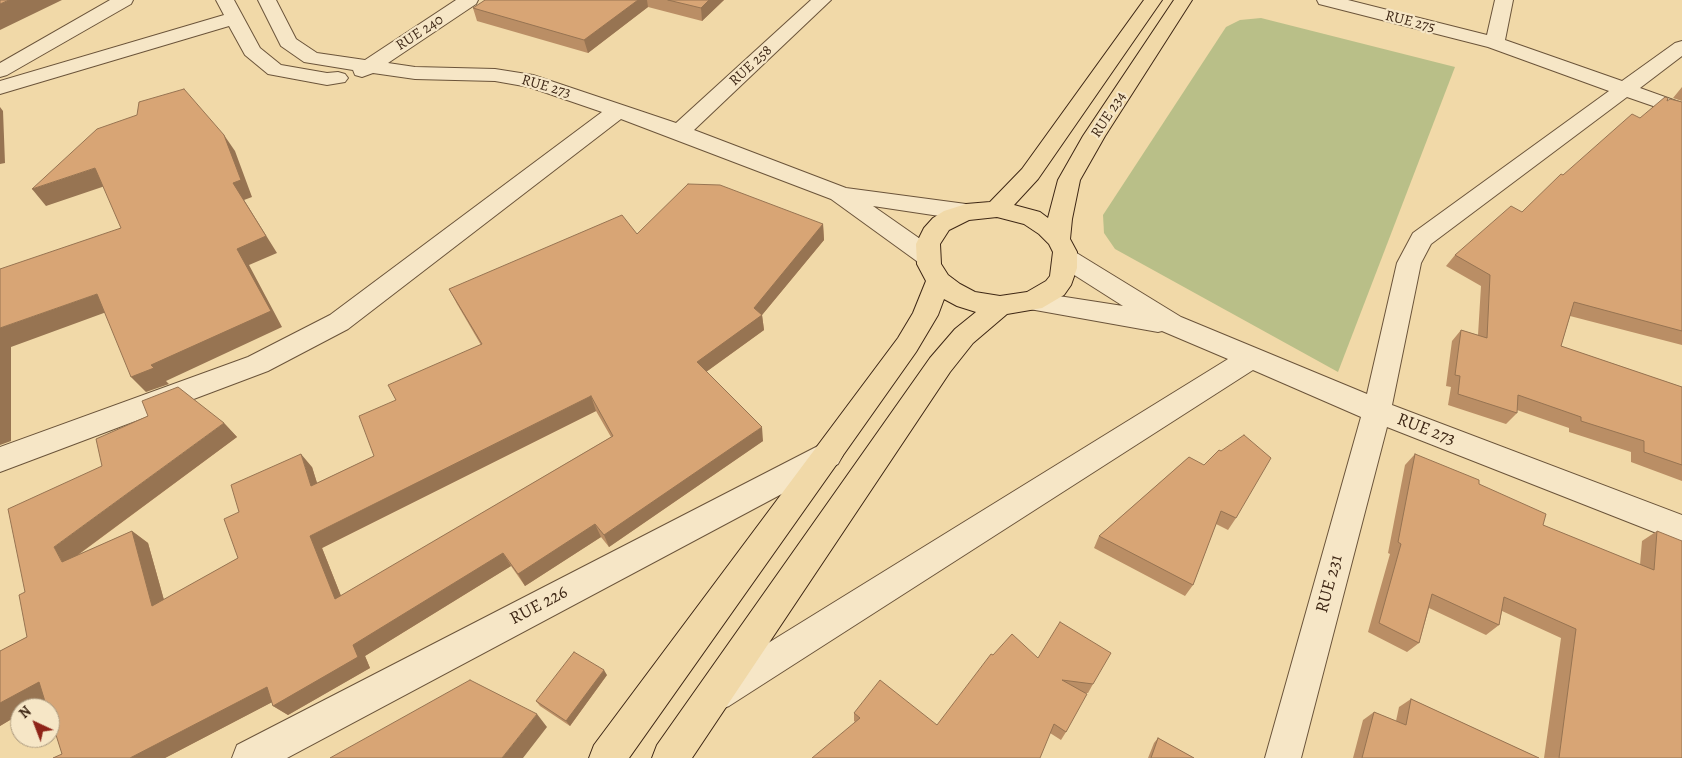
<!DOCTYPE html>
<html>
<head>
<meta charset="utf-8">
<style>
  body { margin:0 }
  #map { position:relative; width:1682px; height:758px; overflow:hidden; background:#f1d9a8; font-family:Alegreya,serif }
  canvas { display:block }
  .north { position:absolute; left:10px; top:698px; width:50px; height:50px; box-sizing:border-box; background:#f6e6c6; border:1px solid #ac9a7f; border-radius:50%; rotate:317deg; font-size:14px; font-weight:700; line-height:20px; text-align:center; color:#3e2715 }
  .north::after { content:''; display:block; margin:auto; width:18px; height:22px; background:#8f2418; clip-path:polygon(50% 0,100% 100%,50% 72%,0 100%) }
</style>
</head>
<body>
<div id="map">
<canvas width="1682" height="758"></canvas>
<div class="north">N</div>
</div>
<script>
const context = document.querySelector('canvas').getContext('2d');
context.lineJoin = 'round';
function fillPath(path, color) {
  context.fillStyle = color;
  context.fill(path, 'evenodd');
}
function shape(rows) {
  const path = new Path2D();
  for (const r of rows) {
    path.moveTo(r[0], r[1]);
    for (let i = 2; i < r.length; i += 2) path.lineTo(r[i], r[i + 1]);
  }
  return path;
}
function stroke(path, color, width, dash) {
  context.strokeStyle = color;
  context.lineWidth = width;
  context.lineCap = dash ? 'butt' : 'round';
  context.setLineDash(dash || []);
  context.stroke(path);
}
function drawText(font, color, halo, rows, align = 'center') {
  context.font = font + ' Alegreya,serif';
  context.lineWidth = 4.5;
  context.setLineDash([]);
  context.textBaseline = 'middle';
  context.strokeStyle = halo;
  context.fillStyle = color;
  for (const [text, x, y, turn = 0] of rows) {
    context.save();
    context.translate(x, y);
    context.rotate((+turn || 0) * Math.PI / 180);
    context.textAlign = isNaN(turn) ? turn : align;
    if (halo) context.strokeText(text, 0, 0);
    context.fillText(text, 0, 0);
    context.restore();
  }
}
const green = shape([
  [1261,18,1455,67,1338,372,1115,249,1104,233,1103,215,1226,27,1240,20]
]);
const minor = shape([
  [110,0,133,0,131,4,7,75,0,77,0,63,110,0],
  [216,0,234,0,260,48,281,65,327,73,338,72,345,74,348,78,345,82,327,85,268,74,245,55,229,26,0,94,0,81,224,15,216,0],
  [258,0,276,0,296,39,317,53,365,60,456,0,478,0,476,4,388,63,415,67,495,69,533,75,676,123,811,0,831,0,694,130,846,188,966,204,974,206,978,212,974,218,966,220,873,206,936,250,939,256,936,262,927,265,918,262,831,199,621,119,348,329,268,371,0,472,0,447,248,357,330,315,602,112,529,87,495,81,415,79,373,73,362,77,355,75,353,70,304,62,281,46,258,0],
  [1317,0,1348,0,1487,35,1495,0,1513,0,1505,40,1622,81,1675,43,1682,41,1682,56,1640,88,1682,103,1682,116,1627,97,1431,244,1421,263,1392,405,1682,515,1682,543,1387,427,1301,758,1265,758,1361,417,1253,370,729,706,717,711,705,706,700,694,705,682,1228,359,1162,331,1158,332,1024,308,1020,301,1024,294,1033,292,1123,306,1057,264,1054,258,1057,252,1066,249,1075,252,1181,317,1367,394,1397,263,1413,233,1609,91,1488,47,1319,4,1317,0],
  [828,443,838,446,843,455,838,464,287,758,232,758,237,745,818,446,828,443]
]);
const major = shape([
  [1144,0,1162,0,1038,179,1014,205,1040,212,1048,218,1058,180,1083,136,1174,0,1192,0,1105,136,1080,180,1072,219,1070,239,1077,252,1077,268,1071,285,1064,295,1042,308,1007,314,973,343,950,372,692,758,652,758,657,745,930,358,955,329,976,312,957,306,944,299,938,315,916,352,629,758,589,758,594,745,898,338,913,313,926,281,917,264,916,244,924,228,933,218,944,211,966,204,990,202,1022,169,1144,0],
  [997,217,1024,224,1039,234,1049,244,1053,252,1050,276,1046,281,1027,292,1000,296,975,292,960,284,948,275,941,264,940,244,949,230,969,220,997,217]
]);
const wall = shape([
  [485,0,724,0,702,21,648,7,588,53,477,21,473,8],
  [1682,87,1682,101,1673,98],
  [1667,101,1682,102,1682,345,1570,316,1561,346,1682,387,1682,481,1631,462,1631,452,1569,432,1569,428,1517,410,1517,413,1506,424,1448,405,1451,387,1446,386,1452,341,1461,330,1478,335,1481,286,1446,266,1455,255,1522,212,1563,175,1640,118],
  [823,224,824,240,762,315,764,330,706,372,763,441,609,547,601,537,525,586,511,566,365,656,370,668,288,715,273,706,272,702,165,758,53,758,62,754,45,700,31,708,20,708,20,714,0,726,0,651,27,637,25,592,224,423,237,437,78,555,132,531,148,543,164,600,238,558,239,512,312,467,317,483,374,456,396,400,481,345,457,304,449,289,637,234],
  [596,411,611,437,341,596,322,548],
  [1415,454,1479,484,1543,525,1640,565,1642,541,1657,531,1682,758,1544,758,1561,638,1502,611,1499,625,1486,635,1429,608,1419,643,1407,652,1368,632,1390,554,1388,553,1405,465],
  [1189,457,1236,518,1228,530,1216,524,1193,585,1185,596,1094,548,1099,536],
  [993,655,1038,658,1093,684,1088,693,1085,693,1066,732,1061,740,1050,733,855,722,854,721,854,713,937,725],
  [607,675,570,726,540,706,536,701],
  [1411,699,1539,758,1353,758,1363,720,1374,712,1396,721,1399,707],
  [1158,738,1194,758,1148,758,1154,743]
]);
const shadedWall = shape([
  [9,0,62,0,0,30,0,4],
  [638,0,647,0,648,7,588,53,584,40],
  [709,0,724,0,702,21,701,8],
  [0,107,3,111,5,163,0,164],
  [224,135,235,151,252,197,244,200,277,253,249,265,282,327,166,381,169,384,146,392,131,377,151,365,237,249],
  [95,168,108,185,46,206,32,189],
  [823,224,824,240,762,315,764,330,699,377,697,362,754,308],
  [97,294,112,310,11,347,11,441,0,445,0,328],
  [591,396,596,411,322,548,347,611,335,599,310,536],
  [224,423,237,437,72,559,62,562,54,547],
  [762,427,763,441,609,547,604,535],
  [301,454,312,467,322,499,311,486],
  [595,524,601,537,525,586,518,574],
  [132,531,148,543,169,618,152,606],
  [503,553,511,566,365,656,370,668,288,715,273,706,353,645],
  [604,670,607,675,570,726,566,721],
  [39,682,59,692,31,708,20,708,20,714,0,726,0,703],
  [267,687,282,697,165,758,130,758],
  [537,714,547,727,523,758,502,758]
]);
const building = shape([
  [0,0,9,0,0,4,0,0],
  [485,0,638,0,584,40,473,8,485,0],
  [668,0,709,0,701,8,668,0],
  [184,89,224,135,241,180,233,183,266,236,237,249,271,311,151,365,154,368,131,377,97,294,0,328,0,269,121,228,95,168,32,189,97,129,137,115,139,102,184,89],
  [1665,97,1668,98,1667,101,1670,99,1682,102,1682,331,1574,302,1561,346,1682,387,1682,465,1644,452,1644,441,1581,421,1581,417,1518,395,1517,413,1458,394,1460,376,1455,375,1461,330,1487,338,1490,275,1455,255,1511,206,1522,212,1561,174,1563,175,1632,114,1640,118,1665,97],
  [688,184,720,185,823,224,754,308,762,315,697,362,762,427,604,535,595,524,518,574,503,553,353,645,358,657,273,706,267,687,130,758,53,758,62,754,50,716,50,708,47,708,39,682,0,703,0,651,27,637,19,595,25,592,8,509,102,466,96,439,148,416,142,401,178,387,224,423,54,547,62,562,132,531,152,606,238,558,224,519,239,512,231,485,301,454,311,486,374,456,359,416,396,400,388,385,482,344,449,289,622,215,637,234,688,184],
  [591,396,613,436,335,599,310,536,591,396],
  [1244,435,1271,458,1236,518,1221,511,1193,585,1099,536,1189,457,1204,465,1219,450,1221,451,1244,435],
  [1415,454,1479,480,1479,484,1546,514,1543,525,1654,570,1657,531,1682,541,1682,758,1559,758,1576,629,1504,597,1499,625,1432,594,1419,643,1379,623,1401,544,1398,542,1415,454],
  [1060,622,1111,653,1093,684,1062,680,1087,694,1066,732,1054,724,1040,758,812,758,860,718,854,713,880,680,937,725,991,654,993,655,1012,634,1038,658,1060,622],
  [574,652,604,670,566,721,536,701,574,652],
  [470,680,537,714,502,758,330,758,470,680],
  [1411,699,1539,758,1362,758,1374,712,1406,725,1411,699],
  [1158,738,1194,758,1151,758,1158,738]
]);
const farStreetnames = [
  ["RUE 275",1410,22,14],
  ["RUE 240",420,33,-33],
  ["RUE 258",751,66,-43],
  ["RUE 273",546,87,16],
  ["RUE 234",1109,115,-57]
];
const streetNames = [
  ["RUE 273",1426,430,21],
  ["RUE 231",1330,584,-75],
  ["RUE 226",539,606,-28]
];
fillPath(green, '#b9bf88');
stroke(minor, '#6b543a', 2);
stroke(major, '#3e2715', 2);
fillPath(minor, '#f6e6c6');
fillPath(major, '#f1d9a8');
fillPath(wall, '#ba8e65');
fillPath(shadedWall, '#977452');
fillPath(building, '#d8a575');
stroke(building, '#977452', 1);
drawText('15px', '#3e2715', '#f6e6c6', farStreetnames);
drawText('18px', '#3e2715', '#f6e6c6', streetNames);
</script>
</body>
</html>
